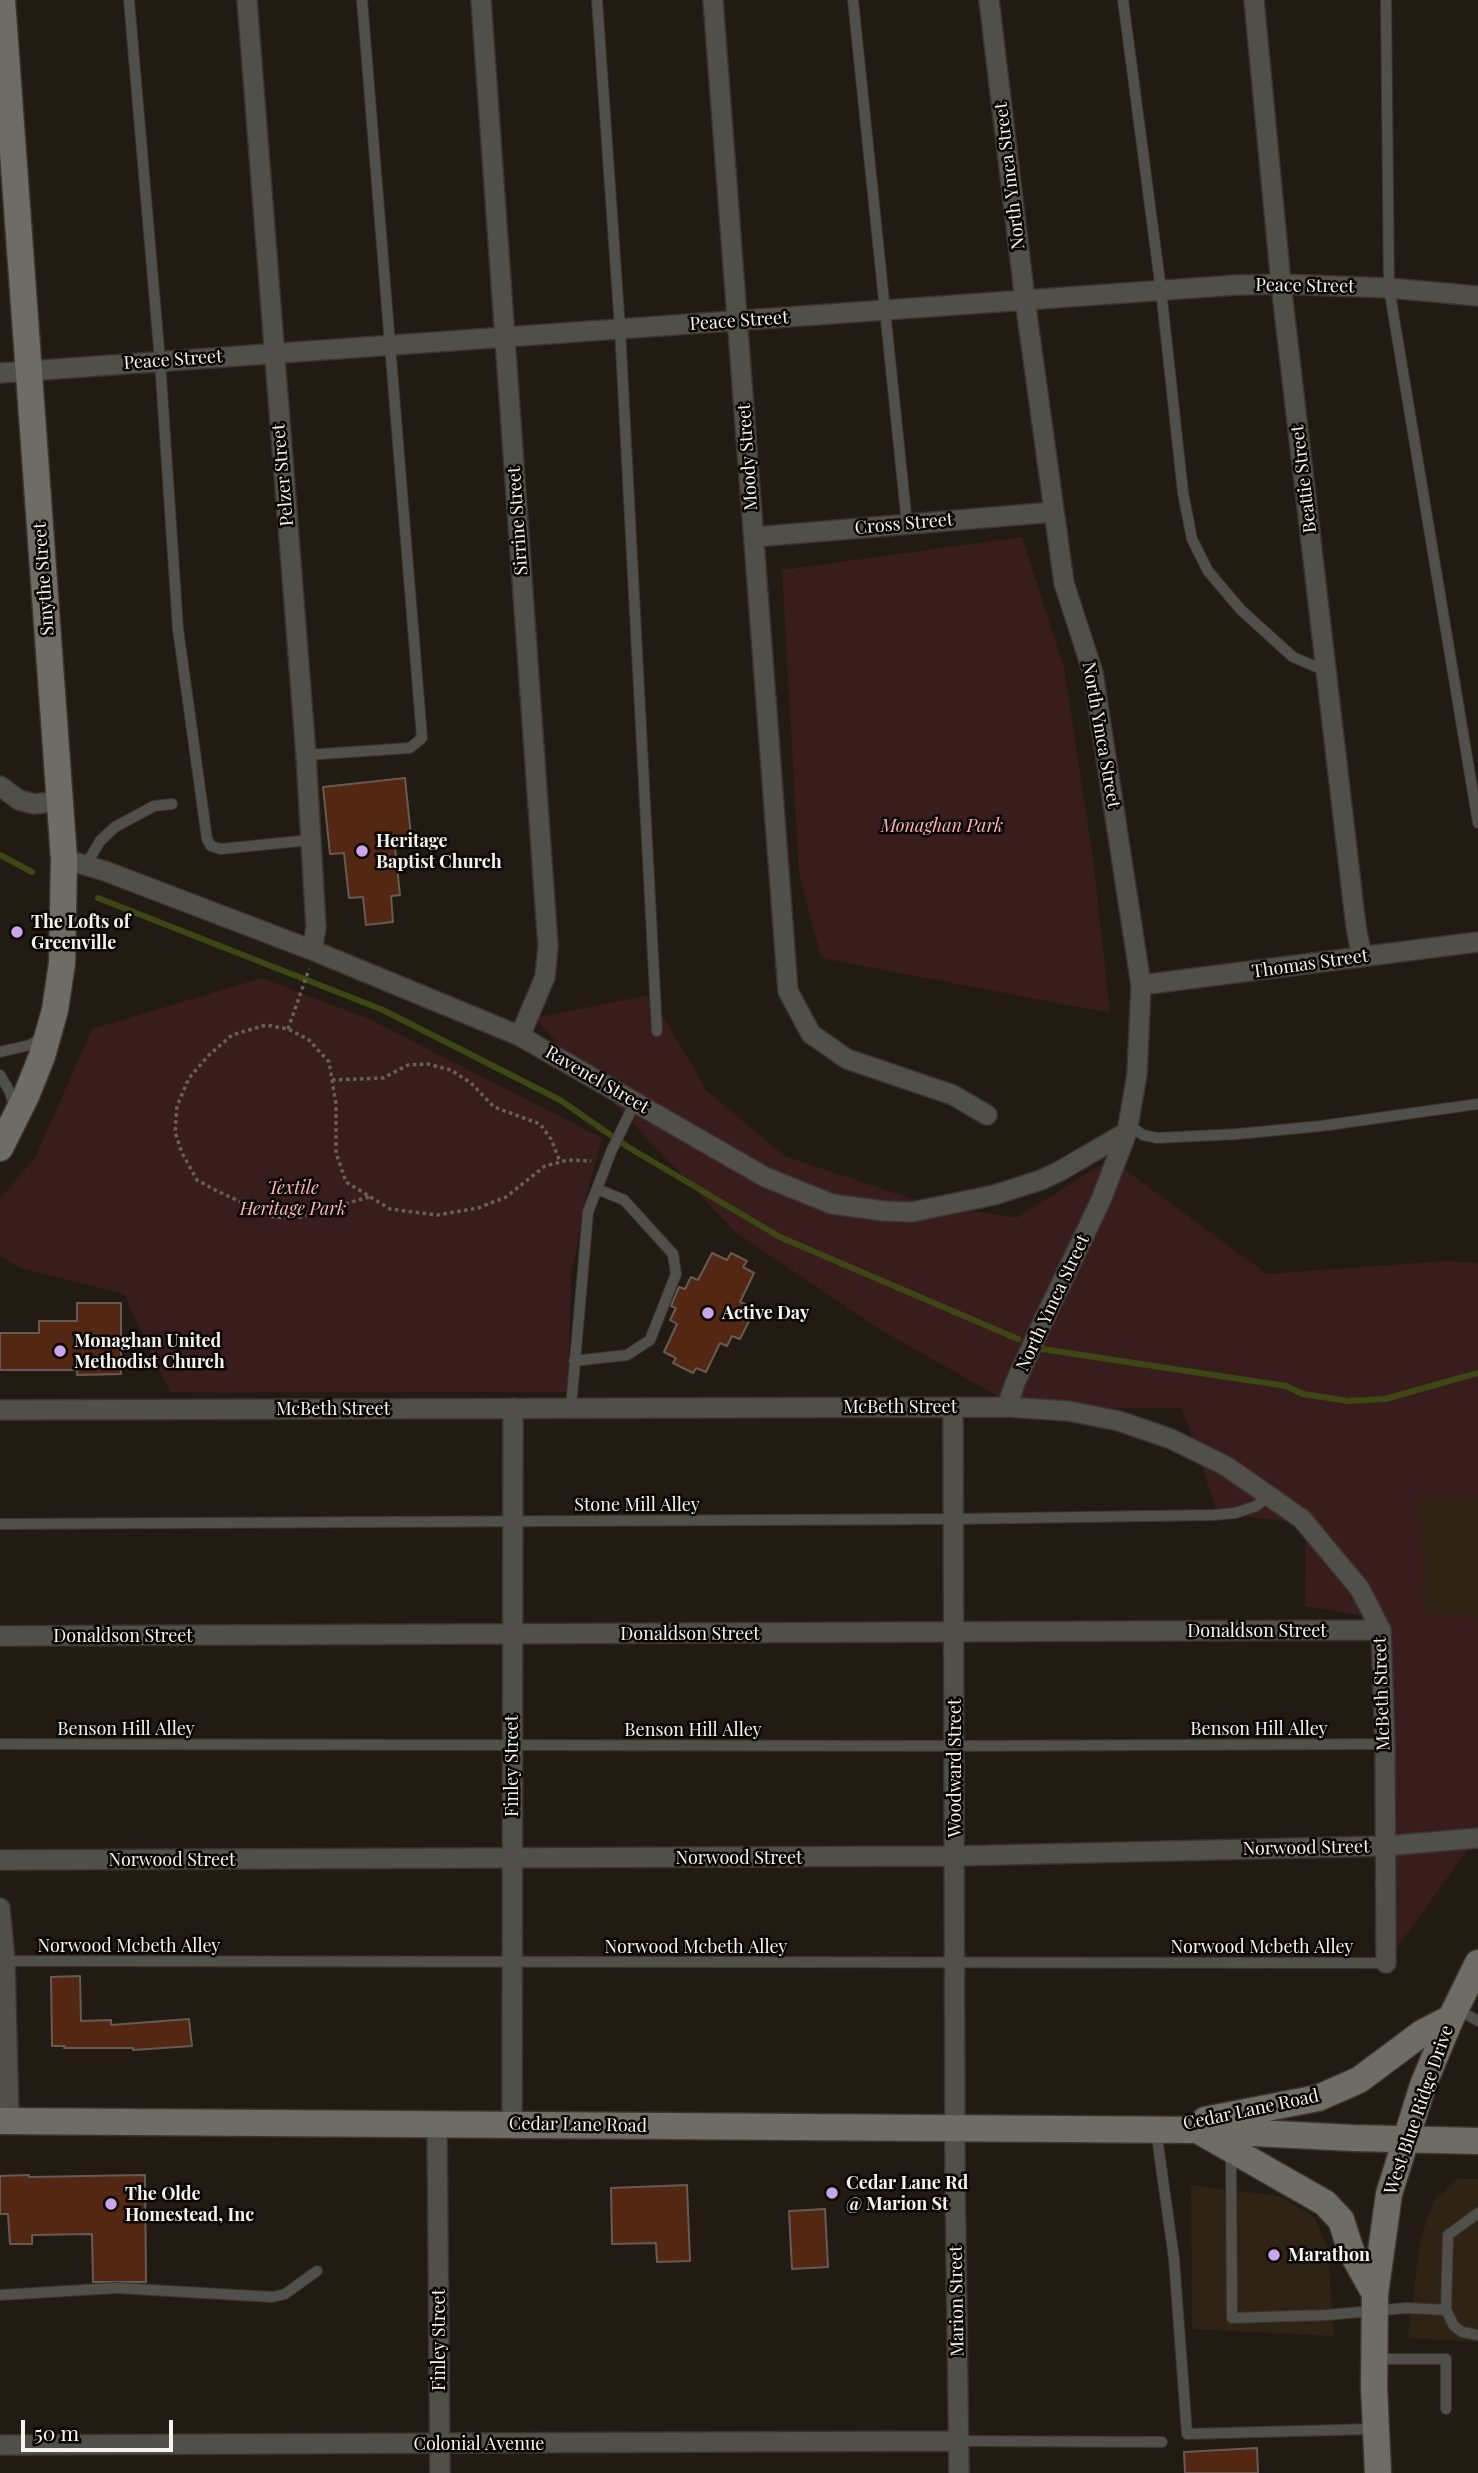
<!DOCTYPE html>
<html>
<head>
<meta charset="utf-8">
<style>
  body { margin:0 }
  #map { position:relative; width:1478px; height:2473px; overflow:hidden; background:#221b13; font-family:"Playfair Display",serif }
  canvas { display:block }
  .scale { position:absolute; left:21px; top:2420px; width:152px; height:32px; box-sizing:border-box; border:4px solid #f7f2ed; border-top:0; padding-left:9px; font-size:21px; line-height:24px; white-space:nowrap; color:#f7f2ed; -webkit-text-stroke:5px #090604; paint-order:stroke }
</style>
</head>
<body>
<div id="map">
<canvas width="1478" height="2473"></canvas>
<div class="scale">50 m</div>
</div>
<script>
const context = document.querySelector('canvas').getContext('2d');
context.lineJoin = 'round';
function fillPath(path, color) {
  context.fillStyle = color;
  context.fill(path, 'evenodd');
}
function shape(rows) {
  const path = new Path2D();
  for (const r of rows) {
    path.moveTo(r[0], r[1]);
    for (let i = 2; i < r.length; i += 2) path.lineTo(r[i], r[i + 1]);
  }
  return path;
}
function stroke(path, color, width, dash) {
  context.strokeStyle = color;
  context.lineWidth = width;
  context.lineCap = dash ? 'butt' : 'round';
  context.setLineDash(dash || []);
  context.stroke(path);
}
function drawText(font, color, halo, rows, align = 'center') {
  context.font = font + ' "Playfair Display",serif';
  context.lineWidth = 5;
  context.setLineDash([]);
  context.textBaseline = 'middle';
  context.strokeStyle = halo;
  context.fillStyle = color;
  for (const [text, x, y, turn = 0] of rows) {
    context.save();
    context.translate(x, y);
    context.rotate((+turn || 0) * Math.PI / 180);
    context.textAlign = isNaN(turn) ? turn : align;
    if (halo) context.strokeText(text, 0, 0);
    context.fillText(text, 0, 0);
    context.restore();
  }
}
const built = shape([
  [1419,1497,1478,1497,1478,1619,1424,1614],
  [1458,2179,1478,2179,1478,2342,1408,2338,1420,2240,1434,2200],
  [1191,2185,1279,2196,1314,2217,1328,2248,1334,2336,1192,2329]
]);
const green = shape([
  [1022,537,1064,668,1093,859,1110,1013,821,958,799,872,782,570],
  [262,978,371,1020,602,1138,588,1189,571,1276,568,1392,170,1392,124,1294,21,1268,0,1256,0,1199,36,1156,92,1029],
  [650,995,707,1091,784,1156,921,1202,1016,1218,1110,1159,1267,1274,1445,1261,1478,1263,1478,1497,1420,1498,1424,1613,1478,1619,1478,1835,1391,1956,1390,1620,1305,1606,1306,1523,1218,1514,1182,1408,1019,1408,881,1330,735,1232,534,1018]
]);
const stream = shape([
  [0,855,32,872],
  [98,898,383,1010,560,1100,628,1147,780,1237,1018,1339],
  [1042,1349,1286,1386,1303,1394,1348,1401,1385,1399,1478,1373]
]);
const building = shape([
  [405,778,412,846,395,848,400,895,391,896,393,922,366,925,363,897,349,898,344,853,330,854,323,787,405,778],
  [712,1253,727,1260,731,1253,747,1261,743,1267,754,1273,740,1302,747,1305,741,1317,749,1321,740,1339,732,1336,727,1346,720,1343,706,1372,696,1368,693,1373,673,1363,676,1358,664,1352,677,1324,670,1320,676,1308,671,1306,679,1287,685,1289,691,1277,698,1280,712,1253],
  [77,1303,121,1303,121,1374,77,1375,77,1370,0,1370,0,1333,39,1333,39,1321,77,1321,77,1303],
  [80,1976,81,2021,111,2020,111,2025,189,2019,192,2046,133,2050,133,2048,64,2048,65,2046,52,2046,51,1977,80,1976],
  [29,2175,29,2177,145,2175,146,2282,93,2282,92,2234,32,2235,32,2244,10,2244,8,2214,0,2214,0,2176,29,2175],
  [687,2185,690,2261,657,2262,656,2243,612,2244,611,2188,687,2185],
  [825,2209,828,2267,792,2269,789,2211,825,2209],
  [1257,2448,1258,2473,1185,2473,1184,2452,1257,2448]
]);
const path = shape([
  [288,1029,309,969],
  [332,1080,383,1078,408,1065,428,1064,451,1070,471,1083,494,1107,540,1124,551,1139,560,1162],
  [369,1197,297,1218,274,1217,217,1191,197,1180,182,1153,175,1132,177,1106,189,1078,209,1055,232,1035,266,1025,288,1029,309,1040,329,1062,336,1104,336,1153,346,1182,390,1209,437,1215,478,1208,506,1197,545,1166,568,1160,591,1161]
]);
const lane = shape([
  [129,0,160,361,178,629,207,839,211,846,221,849,310,840],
  [597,0,620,329,657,1031],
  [853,0,907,524],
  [1123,0,1161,290,1183,493,1192,539,1208,571,1241,610,1293,657,1326,671],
  [1386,0,1389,288,1478,823],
  [306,755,410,748,422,738,362,0],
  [86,865,100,841,115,827,154,806,172,804],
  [0,1052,30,1045,41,1038],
  [0,1075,10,1092,15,1109],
  [1127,1124,1143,1135,1157,1138,1237,1134,1321,1126,1478,1104],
  [574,1361,627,1355,650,1340,676,1274,673,1254,624,1200,597,1189],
  [571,1407,588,1212,611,1152,635,1102],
  [0,1524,953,1519,1214,1515,1235,1513,1256,1506,1270,1495],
  [0,1744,954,1746,1385,1744],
  [5,1961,1386,1963],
  [1457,2009,1478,2021],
  [1156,2130,1174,2259,1187,2434,1373,2429],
  [1231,2152,1232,2318,1326,2315,1406,2308,1446,2310],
  [1478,2213,1448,2235,1446,2310,1454,2326,1462,2332,1478,2335],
  [0,2295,117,2288,272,2297,285,2294,317,2271],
  [1375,2359,1446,2359,1446,2409],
  [958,2441,1162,2442]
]);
const street = shape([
  [247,0,306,755,316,928,312,950],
  [481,0,548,946,545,977,520,1036],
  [713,0,788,991,811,1034,847,1059,953,1095,987,1115],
  [989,0,1025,300,1064,583,1093,673,1141,985,1137,1074,1127,1132,1101,1200,1041,1326,1015,1383,1007,1407],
  [1254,0,1281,284,1356,927,1362,957],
  [0,373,1237,285,1281,284,1389,288,1478,296],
  [754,537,1054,512],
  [0,786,19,800,34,804,58,801],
  [64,859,105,871,312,950,520,1036,765,1177,832,1204,884,1211,912,1212,994,1195,1041,1180,1060,1171,1127,1132],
  [1141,985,1478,942],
  [953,1407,955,2174,959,2473],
  [0,1410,1007,1407,1068,1411,1119,1421,1171,1439,1226,1466,1302,1519,1360,1589,1381,1630,1385,1744,1386,1963],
  [0,1636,1381,1630],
  [0,1860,955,1856,1385,1846,1478,1838],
  [0,1908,5,1961,9,2120],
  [437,2124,440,2473],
  [512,2124,513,1408],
  [0,2445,958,2441]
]);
const secondary = shape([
  [0,1148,26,1096,42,1056,55,1010,62,963,64,859,2,0],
  [1205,2120,1318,2098,1359,2080,1422,2033,1451,2018],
  [0,2121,1196,2130,1353,2138,1478,2141],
  [1199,2131,1325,2203,1341,2220,1351,2251,1375,2294],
  [1378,2473,1374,2387,1375,2294,1389,2194,1423,2085,1451,2018,1478,1963]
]);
const markers = [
  [362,851,7,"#c9a5ee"],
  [17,932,7,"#c9a5ee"],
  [708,1313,7,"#c9a5ee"],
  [60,1351,7,"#c9a5ee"],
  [832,2193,7,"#c9a5ee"],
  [111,2204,7,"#c9a5ee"],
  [1274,2255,7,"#c9a5ee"]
];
const streetNames = [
  ["North Ymca Street",1010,176,-97],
  ["Peace Street",1305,286,1],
  ["Peace Street",739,321,-4],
  ["Peace Street",173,360,-4],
  ["Moody Street",748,457,-94],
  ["Pelzer Street",283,475,-95],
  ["Beattie Street",1304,479,-97],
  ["Sirrine Street",518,521,-94],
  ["Cross Street",904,524,-5],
  ["Smythe Street",44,579,-94],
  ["North Ymca Street",1101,735,80],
  ["Thomas Street",1310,964,-8],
  ["Ravenel Street",597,1080,30],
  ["North Ymca Street",1053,1303,-65],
  ["McBeth Street",900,1407],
  ["McBeth Street",333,1409],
  ["Stone Mill Alley",637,1505],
  ["Donaldson Street",1257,1631],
  ["Donaldson Street",690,1634],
  ["Donaldson Street",123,1636],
  ["McBeth Street",1382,1694,-92],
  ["Benson Hill Alley",126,1729],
  ["Benson Hill Alley",1259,1729],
  ["Benson Hill Alley",693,1730],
  ["Finley Street",512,1766,-90],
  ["Woodward Street",955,1768,-90],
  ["Norwood Street",1306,1848,-1],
  ["Norwood Street",739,1858],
  ["Norwood Street",172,1860],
  ["Norwood Mcbeth Alley",129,1946],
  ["Norwood Mcbeth Alley",696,1947],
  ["Norwood Mcbeth Alley",1262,1947],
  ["Cedar Lane Road",1251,2110,-12],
  ["West Blue Ridge Drive",1419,2110,-71],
  ["Cedar Lane Road",578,2125,1],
  ["Marion Street",957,2301,-91],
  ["Finley Street",439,2340,-90],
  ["Colonial Avenue",479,2444]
];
const parkNames = [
  ["Monaghan Park",942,826],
  ["Textile",293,1188],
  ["Heritage Park",293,1209]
];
const poiNames = [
  ["Heritage",376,841],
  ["Baptist Church",376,862],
  ["The Lofts of",31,922],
  ["Greenville",31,943],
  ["Active Day",722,1313],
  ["Monaghan United",74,1341],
  ["Methodist Church",74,1362],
  ["Cedar Lane Rd",846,2183],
  ["@ Marion St",846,2204],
  ["The Olde",125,2194],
  ["Homestead, Inc",125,2215],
  ["Marathon",1288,2255]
];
fillPath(built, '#2f2316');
fillPath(green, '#391d1d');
stroke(stream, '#3d4714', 6);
fillPath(building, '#532711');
stroke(building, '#665a55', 2);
stroke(lane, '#3c352d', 12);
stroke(street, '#3c352d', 22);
stroke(secondary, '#3c352d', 29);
stroke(path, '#676059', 3.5, [3.5, 3.5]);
stroke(lane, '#504f4a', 10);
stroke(street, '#504f4a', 19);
stroke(secondary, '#6e6c64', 26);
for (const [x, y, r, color] of markers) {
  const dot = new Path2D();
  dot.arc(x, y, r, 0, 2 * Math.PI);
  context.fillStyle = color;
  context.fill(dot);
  stroke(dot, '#090604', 2.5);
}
drawText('18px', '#f7f2ed', '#090604', streetNames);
drawText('italic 18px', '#fcb5b3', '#090604', parkNames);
drawText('bold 18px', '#f7f2ed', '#090604', poiNames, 'left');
</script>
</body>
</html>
